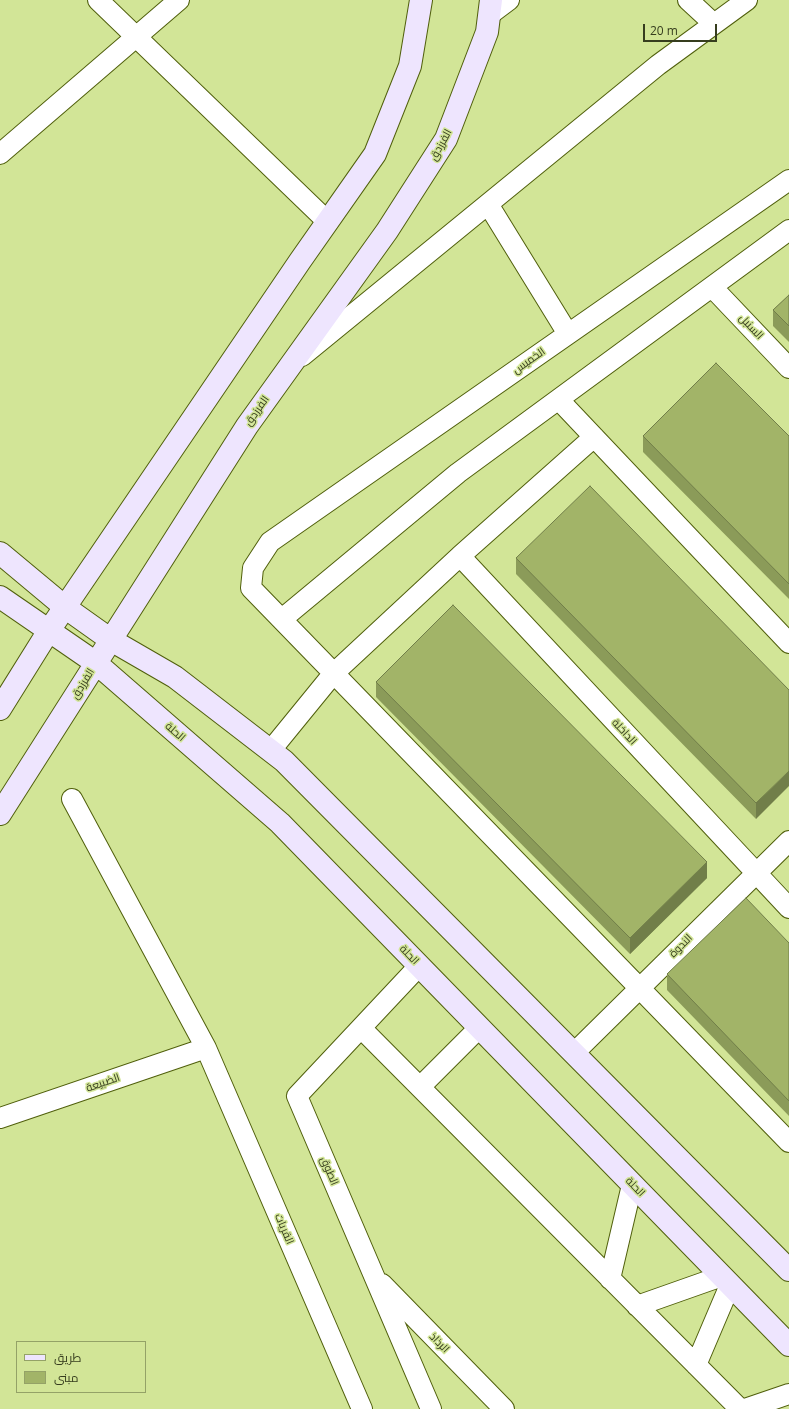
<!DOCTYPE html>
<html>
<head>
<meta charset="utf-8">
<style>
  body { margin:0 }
  #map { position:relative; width:789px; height:1409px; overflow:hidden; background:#d2e597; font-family:"Open Sans",Cairo,sans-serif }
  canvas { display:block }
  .legend { position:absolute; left:16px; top:1341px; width:130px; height:52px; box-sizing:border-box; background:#d2e597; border:1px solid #94a267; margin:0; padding:5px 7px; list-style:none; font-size:12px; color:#363d1e }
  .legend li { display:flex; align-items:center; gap:8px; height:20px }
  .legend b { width:20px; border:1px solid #94a267 }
  .scale { position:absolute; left:643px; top:24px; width:74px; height:18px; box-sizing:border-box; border:2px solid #363d1e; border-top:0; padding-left:5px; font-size:12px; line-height:14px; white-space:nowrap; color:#363d1e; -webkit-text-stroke:3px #d2e597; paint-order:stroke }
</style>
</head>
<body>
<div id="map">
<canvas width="789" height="1409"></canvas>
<ul class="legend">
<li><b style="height:5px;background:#eee5fe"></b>طريق</li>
<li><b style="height:11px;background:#a2b468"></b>مبنى</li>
</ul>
<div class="scale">20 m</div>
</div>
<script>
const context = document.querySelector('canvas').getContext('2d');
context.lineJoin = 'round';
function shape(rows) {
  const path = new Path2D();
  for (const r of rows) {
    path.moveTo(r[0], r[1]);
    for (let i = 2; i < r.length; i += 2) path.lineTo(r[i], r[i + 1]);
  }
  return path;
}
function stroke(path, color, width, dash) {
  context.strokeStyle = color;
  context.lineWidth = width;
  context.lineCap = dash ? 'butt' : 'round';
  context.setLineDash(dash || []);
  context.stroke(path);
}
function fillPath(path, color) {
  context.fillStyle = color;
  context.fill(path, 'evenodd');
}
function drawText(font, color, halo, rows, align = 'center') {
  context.font = font + ' "Open Sans",Cairo,sans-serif';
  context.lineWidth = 3;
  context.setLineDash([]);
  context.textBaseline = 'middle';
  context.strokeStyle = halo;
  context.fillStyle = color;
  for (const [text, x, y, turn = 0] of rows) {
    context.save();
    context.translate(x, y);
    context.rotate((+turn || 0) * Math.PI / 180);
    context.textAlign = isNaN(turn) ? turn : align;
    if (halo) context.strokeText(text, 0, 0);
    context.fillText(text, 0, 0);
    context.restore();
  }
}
const minor = shape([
  [98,0,328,222],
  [688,0,714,24],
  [489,15,509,0],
  [0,154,179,0],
  [789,180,270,542,253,568,251,588,789,1142],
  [488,204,568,334],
  [712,287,789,368],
  [302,356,658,65,747,0],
  [559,400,789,643],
  [460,556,789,908],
  [282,619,458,473,789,230],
  [271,750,333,674,460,556,594,437],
  [72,799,206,1048,362,1409],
  [419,966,297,1096,431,1409],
  [361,1028,740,1409],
  [574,1053,789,841],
  [420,1087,479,1028],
  [0,1118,206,1048],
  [610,1279,632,1185],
  [382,1284,504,1409],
  [637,1306,722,1276],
  [696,1365,730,1285],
  [745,1409,789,1394]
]);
const secondary = shape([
  [0,553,66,608,111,640,175,677,284,761,789,1270],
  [0,597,96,663,280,823,789,1345],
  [0,709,48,632,300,261,375,154,410,66,421,0],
  [0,814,247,426,387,231,446,139,487,32,491,0]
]);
const wall = shape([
  [789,295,789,342,773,326,773,310],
  [643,436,789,436,789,599,643,452],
  [516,558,789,690,756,819,516,574],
  [376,682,707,878,630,954,376,697],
  [789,943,789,1116,667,990,667,974]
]);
const shadedWall = shape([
  [789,771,789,786,756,819,756,803],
  [707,862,707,878,630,954,630,938]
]);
const building = shape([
  [789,295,789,326,773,310,789,295],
  [716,363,789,436,789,584,643,436,716,363],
  [590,486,789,690,789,771,756,803,516,558,590,486],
  [453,605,707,862,630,938,376,682,453,605],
  [746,898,789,943,789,1101,667,974,746,898]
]);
const streetNames = [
  ["الفرزدق",441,145,-61],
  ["السنبل",751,327,47],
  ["الخميس",529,361,-35],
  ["الفرزدق",257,411,-55],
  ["الفرزدق",83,684,-58],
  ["الحلة",175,732,41],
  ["الداخلة",624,732,47],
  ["الندوة",681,946,-45],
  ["الحلة",409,955,46],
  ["الضبيعة",103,1083,-19],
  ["الطوق",329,1171,67],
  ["الحلة",635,1187,46],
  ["القريات",284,1229,67],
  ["الرذاذ",439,1343,46]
];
stroke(minor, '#505f0c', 22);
stroke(secondary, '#505f0c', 24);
stroke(minor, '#fff', 20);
stroke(secondary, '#eee5fe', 22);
fillPath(wall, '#8b9b59');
fillPath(shadedWall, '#717e49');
fillPath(building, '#a2b468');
stroke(building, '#717e49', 1);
drawText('11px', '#363d1e', '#d2e597', streetNames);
</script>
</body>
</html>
